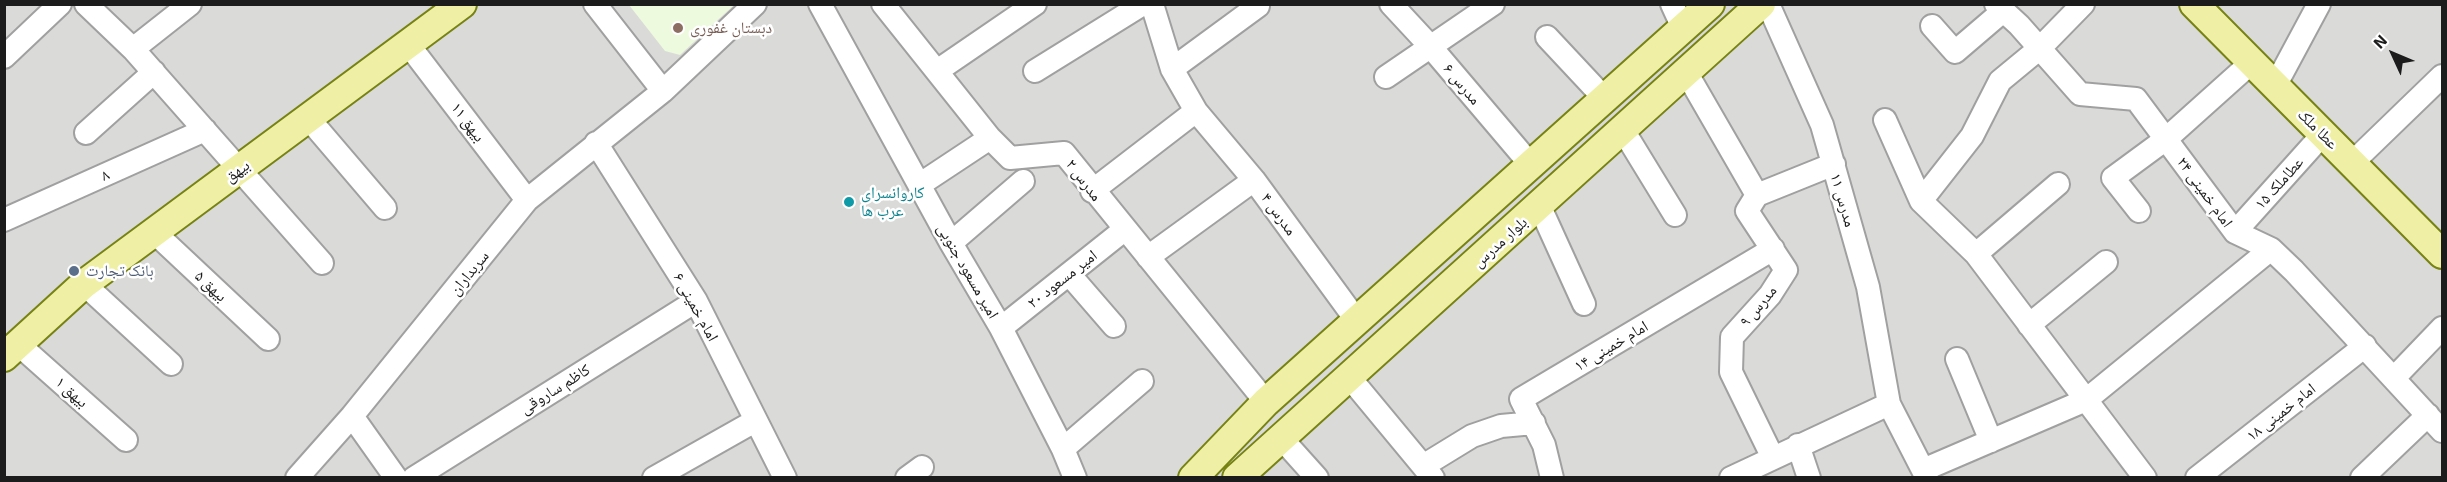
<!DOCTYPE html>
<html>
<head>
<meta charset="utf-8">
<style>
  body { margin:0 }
  #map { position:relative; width:2447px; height:482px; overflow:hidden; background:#ebece3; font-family:"Exo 2",sans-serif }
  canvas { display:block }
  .frame { position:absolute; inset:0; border:6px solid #1c1c1c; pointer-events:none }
  .north { position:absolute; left:2363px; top:24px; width:60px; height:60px; -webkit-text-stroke:4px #fff; paint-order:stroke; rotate:314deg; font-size:16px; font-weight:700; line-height:24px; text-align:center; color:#1c1c1c }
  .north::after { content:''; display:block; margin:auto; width:21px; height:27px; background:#1c1c1c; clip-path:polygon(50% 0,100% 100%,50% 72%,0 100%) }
</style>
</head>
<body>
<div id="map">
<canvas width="2447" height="482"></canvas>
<div class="frame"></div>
<div class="north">N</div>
</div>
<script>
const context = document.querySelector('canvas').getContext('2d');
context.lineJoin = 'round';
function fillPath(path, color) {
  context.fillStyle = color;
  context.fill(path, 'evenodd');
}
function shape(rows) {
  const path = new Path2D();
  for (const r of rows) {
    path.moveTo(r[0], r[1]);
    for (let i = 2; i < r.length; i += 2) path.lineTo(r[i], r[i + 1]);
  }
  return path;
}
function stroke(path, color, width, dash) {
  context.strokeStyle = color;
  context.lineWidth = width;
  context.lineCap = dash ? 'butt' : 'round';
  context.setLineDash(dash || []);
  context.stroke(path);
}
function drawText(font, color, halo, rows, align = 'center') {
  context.font = font + ' "Exo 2","Noto Naskh Arabic",sans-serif';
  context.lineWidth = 5;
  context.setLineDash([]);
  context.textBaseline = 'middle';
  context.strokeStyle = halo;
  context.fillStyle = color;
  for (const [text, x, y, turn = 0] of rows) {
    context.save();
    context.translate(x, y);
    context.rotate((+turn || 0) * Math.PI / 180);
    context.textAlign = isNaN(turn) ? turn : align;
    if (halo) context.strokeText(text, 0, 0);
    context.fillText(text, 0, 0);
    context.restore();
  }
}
const residential = shape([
  [5,5,2442,5,2442,477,5,477]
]);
const education = shape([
  [629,5,734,5,680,55,665,51]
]);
const minor = shape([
  [86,4,133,49,322,263],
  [595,4,663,91],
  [820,4,951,243,1001,328,1063,449,1075,478],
  [883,4,990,138,1010,158,1064,153,1266,402],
  [1152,4,1172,69,1196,111,1254,180,1357,321],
  [1391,4,1430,46,1531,165],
  [1672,4,1683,28],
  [1768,4,1822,125,1868,287,1889,404,1927,478],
  [1996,4,2019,25,2080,94,2136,99,2235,232,2271,249,2294,271,2442,431],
  [1932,26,1955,52,2003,11],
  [1547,37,1605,99],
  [408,44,527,200],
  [133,49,190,4],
  [4,57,60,4],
  [1172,69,1258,6],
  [937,71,1035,4],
  [1035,71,1143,4],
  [1686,72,1757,195,1747,211,1786,270,1770,295,1732,337,1731,372,1772,456],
  [1386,77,1493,4],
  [2275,86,2319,4],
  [309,119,385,208],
  [1885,120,1921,201,1976,254,2145,478],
  [1623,130,1675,215],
  [86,133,154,72],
  [596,143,696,301,785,478],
  [2352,163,2442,76],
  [919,185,990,138],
  [1092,191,1196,111],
  [1757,195,1834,164],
  [1921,201,1972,136,2000,81,2040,48,2083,4],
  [1539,205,1584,304],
  [2139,211,2113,178,2166,139,2252,62],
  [4,220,205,130],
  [2235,232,2323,134],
  [155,233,268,339],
  [951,243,1023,181],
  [1976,254,2058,184],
  [1148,257,1254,180],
  [1069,274,1114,326],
  [84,284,171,364],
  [2029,325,2106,262],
  [1001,328,1124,230],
  [18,344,126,440],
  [1957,359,1991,441],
  [1350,378,1433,478],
  [2394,378,2442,328],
  [352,416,396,478],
  [1282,439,1317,478],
  [1798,445,1809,478],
  [1063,449,1142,381],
  [1423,466,1472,436,1501,426,1534,423],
  [1923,470,2086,400,2271,249],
  [297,478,352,416,527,200,663,91,755,4],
  [414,478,696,301],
  [654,478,755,421],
  [907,478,922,467],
  [1552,478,1544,445,1521,399,1773,249],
  [1731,478,1889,404],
  [2197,478,2365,346],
  [2362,478,2428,415]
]);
const major = shape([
  [2194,4,2442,254],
  [4,357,84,284,462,4],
  [1193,478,1266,402,1710,4],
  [1237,478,1761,4]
]);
const markers = [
  [678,28,6,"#8d6e63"],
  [849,202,6,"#0f9aa8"],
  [74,271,6,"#5c6f8a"]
];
const educationNames = [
  ["دبستان غفوری",690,28]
];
const streetNames = [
  ["مدرس ۶",1462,84,50],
  ["بیهق ۱۱",468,122,53],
  ["عطا ملک",2318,129,45],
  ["بیهق",237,171,-36],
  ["۸",105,175,-24],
  ["مدرس ۲",1084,180,53],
  ["عطاملک ۱۵",2279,183,-48],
  ["امام خمینی ۲۴",2205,192,54],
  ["مدرس ۱۱",1843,200,74],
  ["مدرس ۴",1279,214,54],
  ["بلوار مدرس",1500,242,-42],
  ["امیر مسعود جنوبی",968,271,60],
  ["سربداران",469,273,-51],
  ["امیر مسعود ۲۰",1062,279,-38],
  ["بیهق ۵",211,286,43],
  ["مدرس ۹",1758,306,-50],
  ["امام خمینی ۶",696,307,61],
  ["امام خمینی ۱۴",1611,346,-31],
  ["کاظم ساروقی",555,389,-32],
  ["بیهق ۱",72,392,42],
  ["امام خمینی ۱۸",2281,412,-38]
];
const cultureNames = [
  ["کاروانسرای",861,193],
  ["عرب ها",861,211]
];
const serviceNames = [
  ["بانک تجارت",86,271]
];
fillPath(residential, '#dadad9');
fillPath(education, '#eefade');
stroke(minor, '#a0a0a0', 26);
stroke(major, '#768312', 32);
stroke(minor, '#fff', 22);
stroke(major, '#eff0a5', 28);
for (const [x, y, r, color] of markers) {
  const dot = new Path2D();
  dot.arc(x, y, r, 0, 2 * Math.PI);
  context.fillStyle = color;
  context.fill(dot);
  stroke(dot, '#fff', 2);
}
drawText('16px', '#785e54', '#fff', educationNames, 'left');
drawText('16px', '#1c1c1c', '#fff', streetNames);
drawText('16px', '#0d838f', '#fff', cultureNames, 'left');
drawText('16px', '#4e5e75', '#fff', serviceNames, 'left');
</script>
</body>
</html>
